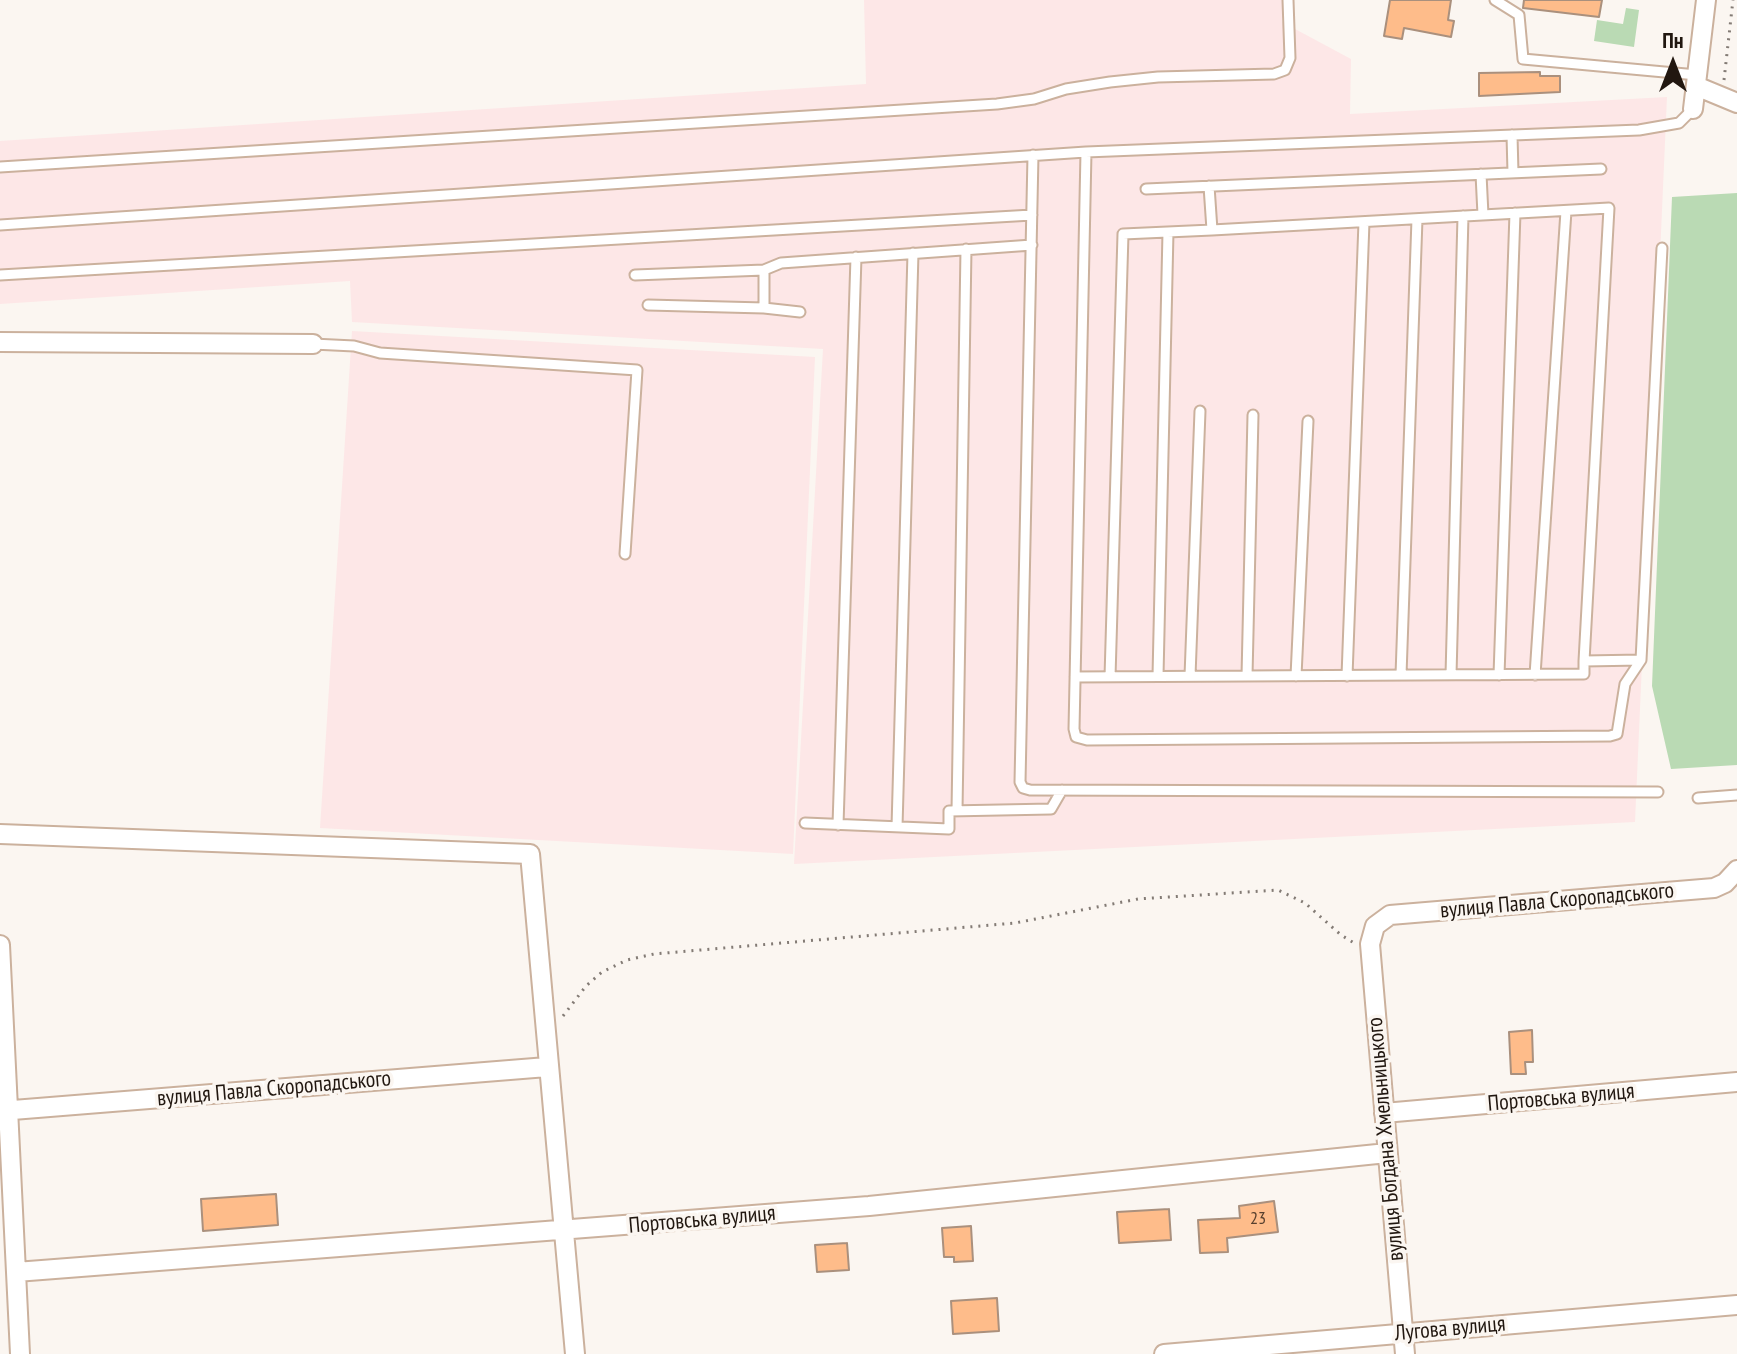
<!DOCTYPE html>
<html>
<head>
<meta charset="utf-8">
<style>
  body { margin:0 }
  #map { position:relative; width:1737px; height:1354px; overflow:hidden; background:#fbf6f1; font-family:"PT Sans Narrow",sans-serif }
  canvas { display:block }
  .north { position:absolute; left:1633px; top:24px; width:80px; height:80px; -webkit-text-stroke:6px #fbf6f1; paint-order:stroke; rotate:0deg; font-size:22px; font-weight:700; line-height:32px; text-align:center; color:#211710 }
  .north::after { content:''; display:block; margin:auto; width:28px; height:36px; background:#211710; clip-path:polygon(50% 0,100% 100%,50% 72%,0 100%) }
</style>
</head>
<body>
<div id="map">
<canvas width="1737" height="1354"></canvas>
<div class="north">Пн</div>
</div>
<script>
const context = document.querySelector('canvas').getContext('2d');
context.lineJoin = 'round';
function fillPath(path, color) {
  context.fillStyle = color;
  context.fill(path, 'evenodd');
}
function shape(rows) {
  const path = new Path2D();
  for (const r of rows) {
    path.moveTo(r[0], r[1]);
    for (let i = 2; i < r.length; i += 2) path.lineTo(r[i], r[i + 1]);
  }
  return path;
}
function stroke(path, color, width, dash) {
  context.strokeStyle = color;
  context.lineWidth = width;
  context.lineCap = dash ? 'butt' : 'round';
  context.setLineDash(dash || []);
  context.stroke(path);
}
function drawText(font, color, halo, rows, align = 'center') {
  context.font = font + ' "PT Sans Narrow",sans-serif';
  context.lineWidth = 7;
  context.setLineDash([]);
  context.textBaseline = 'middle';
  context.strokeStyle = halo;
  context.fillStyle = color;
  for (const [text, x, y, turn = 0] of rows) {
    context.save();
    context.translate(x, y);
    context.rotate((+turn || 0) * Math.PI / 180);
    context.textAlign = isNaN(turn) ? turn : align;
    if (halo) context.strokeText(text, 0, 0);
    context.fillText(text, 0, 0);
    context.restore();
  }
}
const industrial = shape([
  [864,0,1283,0,1282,22,1351,59,1350,114,1667,97,1635,822,794,864,823,349,352,322,350,281,0,304,0,141,866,84],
  [352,331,815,357,793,854,320,828]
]);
const green = shape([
  [1626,8,1639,10,1634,47,1594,41,1597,20,1623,24],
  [1737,193,1737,765,1671,769,1652,686,1672,197]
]);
const building = shape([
  [1390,0,1451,0,1448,20,1454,21,1451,37,1404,28,1402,39,1384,36,1390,0],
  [1524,0,1602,0,1599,17,1523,8,1524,0],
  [1540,72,1540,76,1560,76,1560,92,1479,96,1479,73,1540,72],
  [1532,1030,1533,1062,1525,1062,1526,1074,1511,1074,1509,1032,1532,1030],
  [276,1194,278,1225,203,1231,201,1199,276,1194],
  [1274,1201,1278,1232,1227,1238,1228,1252,1200,1253,1198,1220,1240,1218,1239,1206,1274,1201],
  [1169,1209,1171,1240,1119,1243,1117,1212,1169,1209],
  [971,1226,973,1261,954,1262,954,1257,944,1257,942,1228,971,1226],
  [847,1243,849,1270,817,1272,815,1245,847,1243],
  [997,1298,999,1331,953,1334,951,1301,997,1298]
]);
const path = shape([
  [1724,80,1733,0],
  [563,1016,586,986,602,972,627,960,654,954,1015,923,1138,899,1278,890,1305,903,1341,935,1354,943]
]);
const service = shape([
  [1495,0,1519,15,1523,59,1697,75],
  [1512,135,1513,173],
  [1086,152,1074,729,1076,737,1087,740,1610,736,1617,734,1625,684,1641,660,1662,248],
  [1033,155,1020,782,1023,788,1030,790,1658,792],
  [0,167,997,104,1034,99,1066,89,1110,82,1158,77,1274,74,1285,70,1290,58,1288,0],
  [1481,174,1483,215],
  [1146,189,1601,169],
  [0,225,1086,152,1639,130,1679,123,1693,109],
  [1212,230,1609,208,1584,661],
  [0,275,1032,215],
  [635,275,764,270],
  [648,305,764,308],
  [800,312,764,308,764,270,781,263,1032,245],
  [313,344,354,346,380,353,637,370,625,554],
  [1401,675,1417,219],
  [1451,675,1463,216],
  [1499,675,1515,213],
  [1535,675,1566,211],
  [1158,676,1168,232],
  [1190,676,1200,411],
  [1247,676,1253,415],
  [1296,676,1308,421],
  [1347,676,1364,222],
  [1075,677,1584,674,1584,661,1641,660],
  [1110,677,1123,234,1212,230,1209,186],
  [1698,798,1737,795],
  [957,811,966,249],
  [805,823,949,829,949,811,1051,809,1062,790],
  [838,825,856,257],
  [897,827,913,253]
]);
const minor = shape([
  [1696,86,1737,103],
  [1693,109,1706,0],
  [0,342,313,344],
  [0,834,530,854,575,1354],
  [0,945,20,1354],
  [0,1111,547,1067],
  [1384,1113,1737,1082],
  [16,1272,869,1206,1387,1153],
  [1164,1354,1737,1305],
  [1405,1354,1370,944,1375,926,1390,915,1714,888,1725,883,1737,870]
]);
const numberNames = [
  ["23",1258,1219]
];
const streetNames = [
  ["вулиця Павла Скоропадського",1557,901,-5],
  ["вулиця Павла Скоропадського",274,1089,-5],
  ["Портовська вулиця",1561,1098,-5],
  ["вулиця Богдана Хмельницького",1386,1139,-95],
  ["Портовська вулиця",702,1220,-5],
  ["Лугова вулиця",1450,1329,-5]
];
fillPath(industrial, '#fde7e7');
fillPath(green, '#badab4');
fillPath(building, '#febc8a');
stroke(building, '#aa907d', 2);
stroke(service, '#cbb19d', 13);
stroke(minor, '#cbb19d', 22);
stroke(path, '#837b75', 3, [2, 6]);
stroke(service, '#fff', 9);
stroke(minor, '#fff', 18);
drawText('18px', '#58402e', null, numberNames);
drawText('22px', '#211710', '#fbf6f1', streetNames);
</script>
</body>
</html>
